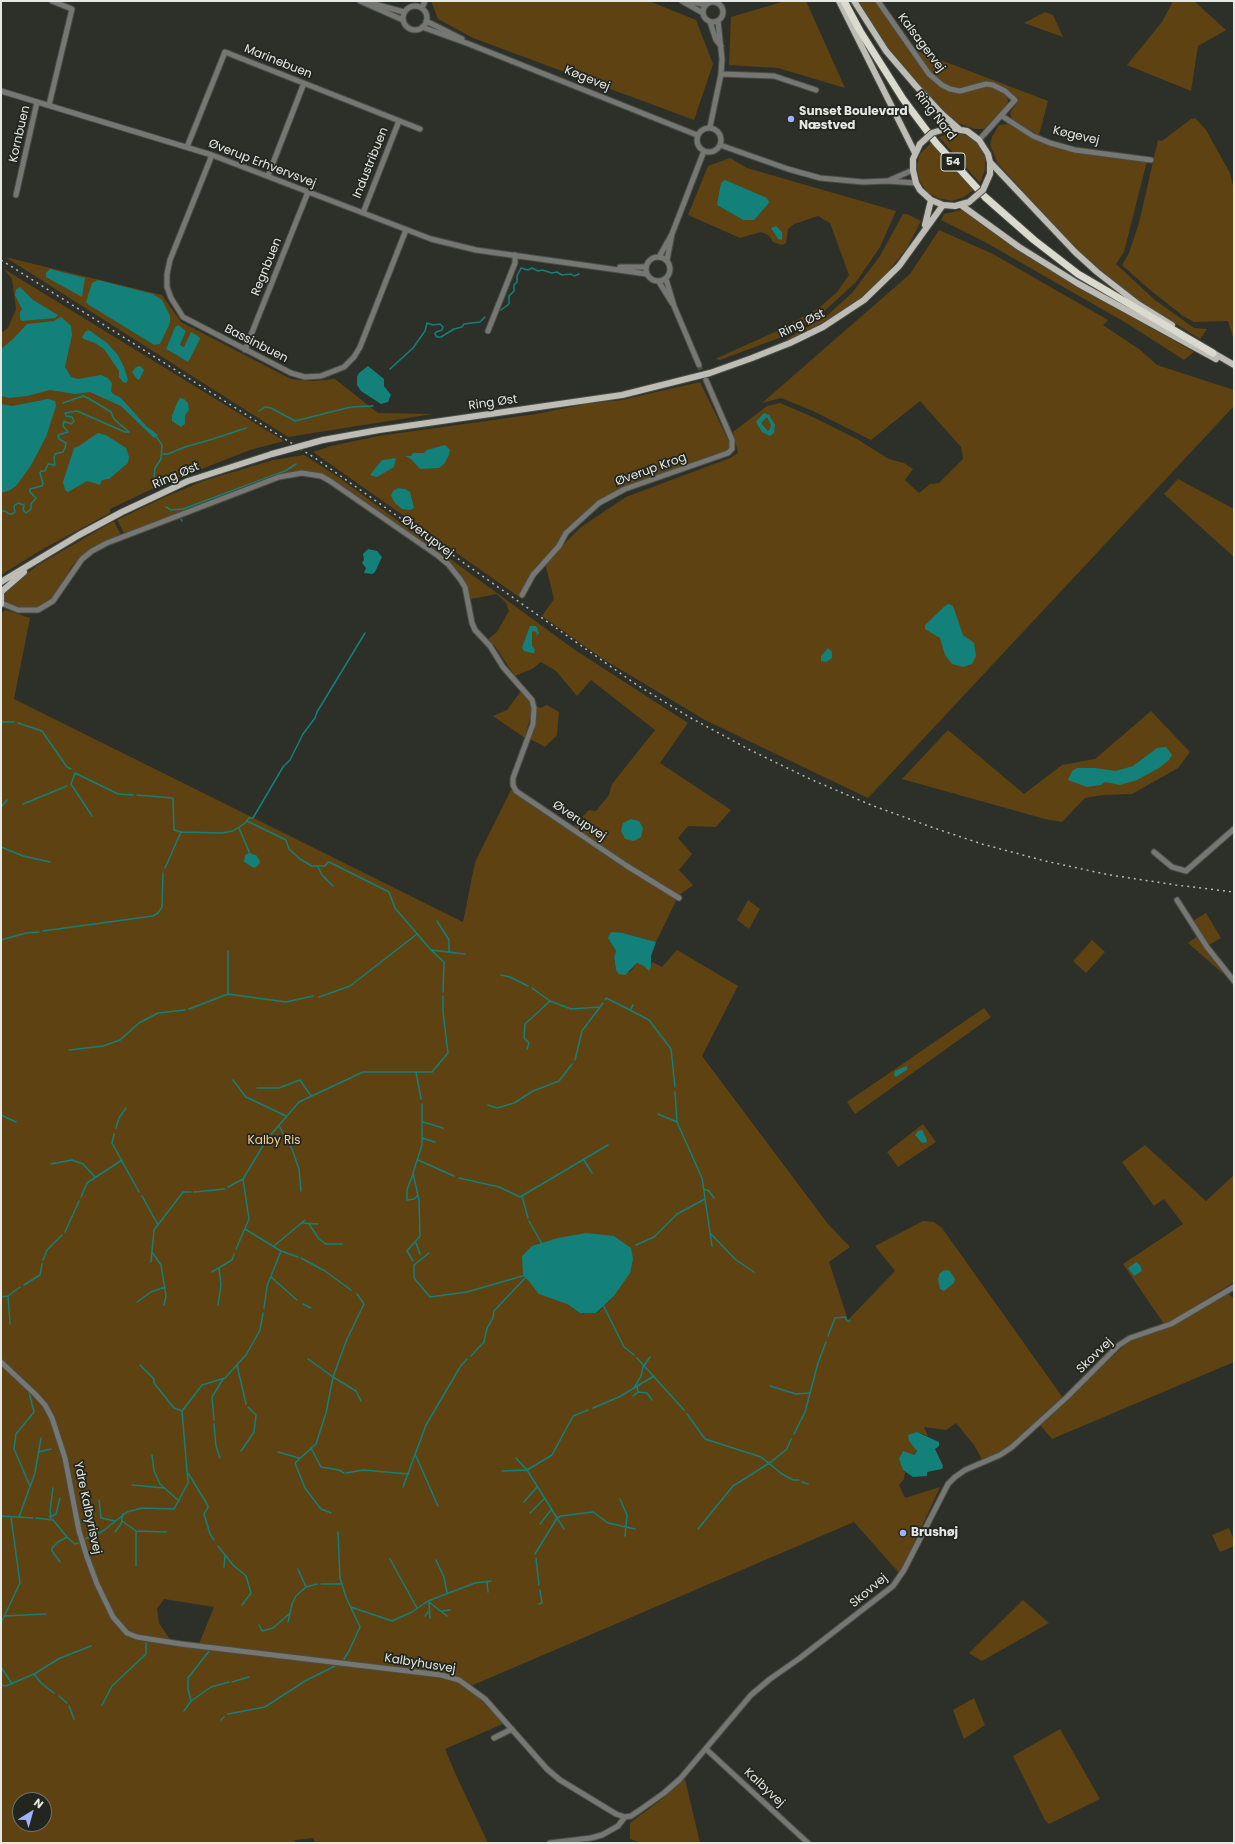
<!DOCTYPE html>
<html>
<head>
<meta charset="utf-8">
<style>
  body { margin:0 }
  #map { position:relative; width:1235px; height:1844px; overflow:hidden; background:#2c3029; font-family:Poppins,sans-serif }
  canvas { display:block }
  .frame { position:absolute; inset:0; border:2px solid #e5e8e3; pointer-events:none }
  .north { position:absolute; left:12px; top:1792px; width:40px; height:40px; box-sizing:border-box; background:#22261f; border:1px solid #70746d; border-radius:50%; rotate:37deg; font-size:11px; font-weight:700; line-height:16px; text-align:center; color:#e5e8e3 }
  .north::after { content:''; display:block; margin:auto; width:14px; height:18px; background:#a1b2fd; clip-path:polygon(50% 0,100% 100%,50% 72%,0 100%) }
</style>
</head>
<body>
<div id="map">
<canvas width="1235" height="1844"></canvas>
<div class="frame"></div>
<div class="north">N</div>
</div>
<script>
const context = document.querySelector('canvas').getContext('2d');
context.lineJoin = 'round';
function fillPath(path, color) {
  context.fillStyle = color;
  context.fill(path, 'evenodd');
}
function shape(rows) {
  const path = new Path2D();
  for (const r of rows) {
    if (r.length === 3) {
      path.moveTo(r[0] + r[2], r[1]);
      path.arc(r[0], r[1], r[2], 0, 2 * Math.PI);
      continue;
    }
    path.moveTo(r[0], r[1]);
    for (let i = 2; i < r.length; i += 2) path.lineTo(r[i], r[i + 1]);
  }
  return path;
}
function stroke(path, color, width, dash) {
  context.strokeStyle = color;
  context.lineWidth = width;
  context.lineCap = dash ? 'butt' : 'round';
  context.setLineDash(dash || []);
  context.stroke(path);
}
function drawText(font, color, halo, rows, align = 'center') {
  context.font = font + ' Poppins,sans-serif';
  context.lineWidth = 3.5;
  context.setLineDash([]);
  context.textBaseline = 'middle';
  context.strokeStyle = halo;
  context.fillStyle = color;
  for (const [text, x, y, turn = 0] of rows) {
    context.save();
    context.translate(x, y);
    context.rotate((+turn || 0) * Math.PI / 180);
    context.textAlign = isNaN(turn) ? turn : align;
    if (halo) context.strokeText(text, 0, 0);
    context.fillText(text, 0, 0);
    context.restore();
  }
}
const green = shape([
  [431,1,649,1,696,20,713,64,694,120,473,38,438,19],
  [785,1,806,1,845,88,778,68,729,65,731,17],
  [856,1,875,1,927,75,938,85,949,91,986,86,998,89,1007,96,1008,103,996,118,984,129,975,129,955,122,943,112,888,49],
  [1173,1,1194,1,1226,30,1198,46,1191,91,1127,65,1162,22],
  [1045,12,1053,15,1063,37,1024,23],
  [917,51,1048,101,1039,135,1012,119,1010,113,1019,99,1001,86,993,83,960,89,950,87,931,73],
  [1195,118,1206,130,1230,173,1234,190,1234,340,1228,321,1194,322,1183,316,1149,289,1122,265,1129,253,1139,223,1158,140,1162,141,1191,119],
  [1008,124,1049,146,1101,157,1147,161,1124,252,1116,264,1155,300,1194,328,1207,329,1200,339,1139,301,1103,273,1078,251,998,164,990,145,992,137,999,125],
  [955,132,968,136,978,144,985,157,985,170,980,183,939,137],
  [931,143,974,190,964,197,952,201,938,198,927,192,920,181,916,167,920,154],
  [730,158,747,168,896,211,880,247,856,282,820,315,784,336,720,360,715,359,777,331,819,308,837,292,849,275,830,223,818,216,794,224,788,229,786,243,782,245,773,242,768,235,761,232,740,238,688,215,708,166],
  [717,205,764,209,743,220],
  [962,210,1074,285,1194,352,1184,360,1128,324,985,242,941,220,944,214],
  [903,214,907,214,921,221,907,248,882,279,871,290,839,314,787,341,787,339,829,314,852,293,880,256],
  [939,230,993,254,1108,320,1103,325,1139,349,1157,365,1234,390,1234,406,868,798,705,720,603,659,542,616,554,599,545,563,581,527,626,497,730,458,738,453,733,432,767,406,780,403,815,418,857,439,889,459,904,463,913,469,905,480,919,493,930,484,939,483,963,459,961,447,920,401,871,440,813,411,781,398,762,403,910,274],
  [5,257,162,295,181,322,291,379,314,381,335,379,378,413,433,414,288,437],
  [89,305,158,345,154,345],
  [175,327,186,331,180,345,184,347,188,362,166,349],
  [4,269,284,441,250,450,156,487,110,509,110,513,43,549,1,575,1,333,8,328,16,309,12,279],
  [700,382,730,444,729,448,726,451,632,484,612,493,598,501,539,566,522,599,313,452,331,446,378,436,536,414,591,403,622,400],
  [304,455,338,477,575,650,688,723,660,763,731,810,716,827,688,826,678,838,692,854,679,870,693,885,678,896,572,828,589,810,596,811,609,795,612,784,655,730,591,680,577,696,556,671,541,662,532,669,515,676,494,645,487,640,497,632,509,611,506,603,497,594,471,599,465,584,450,563,330,479,311,471,289,472,124,533,117,520,165,497,203,481,273,460],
  [1178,479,1234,509,1234,557,1164,494],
  [114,521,121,535,91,549,81,556,72,566,57,592,51,599,36,608,19,607,8,604,5,600,5,593,14,583,38,565],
  [6,610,30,618,14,699,463,922,475,862,511,790,677,899,656,942,623,933,608,938,616,951,614,957,616,970,630,972,637,963,651,967,652,962,662,967,677,950,738,986,702,1056,828,1224,850,1247,829,1262,848,1320,895,1271,875,1246,923,1221,934,1222,942,1228,1063,1398,1009,1446,983,1461,974,1445,956,1423,946,1430,924,1427,928,1436,917,1432,909,1441,917,1450,903,1470,905,1472,904,1479,899,1485,905,1498,940,1487,900,1574,854,1522,473,1685,470,1690,505,1723,445,1749,456,1775,488,1843,315,1843,313,1838,295,1840,295,1843,1,1843,1,613],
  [614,1296,597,1313,580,1313,567,1304],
  [164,1599,214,1607,199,1644,171,1641,159,1623,157,1609],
  [20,1800,44,1800,44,1824,20,1824],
  [521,691,530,701,532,709,525,738,493,716,507,710],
  [547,705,559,712,557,735,545,747,530,739,535,724,537,706,540,708],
  [1151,711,1190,752,1178,768,1132,794,1104,795,1085,798,1062,822,1045,819,902,779,948,730,1024,794,1062,765,1095,759],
  [748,900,760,909,749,929,737,920],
  [1206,913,1221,938,1209,945,1193,921],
  [1199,935,1234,983,1188,943],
  [1092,940,1105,952,1086,973,1073,961],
  [984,1008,991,1017,855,1114,847,1102],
  [923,1124,936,1142,898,1167,887,1152],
  [1145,1145,1206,1201,1234,1175,1234,1282,1170,1322,1164,1324,1123,1264,1183,1224,1164,1199,1154,1206,1122,1162],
  [1228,1293,1234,1299,1234,1362,1052,1439,1040,1425,1131,1339,1171,1326],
  [1229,1528,1234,1540,1234,1546,1220,1552,1212,1535],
  [1023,1600,1049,1623,982,1661,969,1653],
  [974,1698,985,1725,964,1739,953,1710],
  [1060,1729,1100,1799,1049,1824,1045,1820,1013,1756],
  [685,1779,700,1843,641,1843,630,1839,630,1823,662,1799]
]);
const water = shape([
  [725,180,767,198,769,202,768,204,754,220,743,220,717,205,721,183],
  [776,226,782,232,782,240,778,239,771,228],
  [50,269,85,278,82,297,46,277,46,273],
  [98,280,153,294,162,300,170,316,170,323,160,344,154,345,89,305,86,302,92,283],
  [20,287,33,300,58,315,55,318,22,321,20,319,20,312,22,309,15,295,16,290],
  [61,317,71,326,72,335,65,367,71,377,78,379,101,375,108,378,112,383,111,391,113,394,121,398,146,426,158,435,154,438,121,406,90,392,75,394,50,390,27,396,9,398,1,396,1,349,13,339,27,324,54,321],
  [178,325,186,331,180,345,184,347,191,332,199,337,200,339,188,362,166,349,175,327],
  [89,330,107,343,118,355,124,367,128,380,126,383,123,382,119,377,119,371,104,349,95,343,84,339,82,337,86,331],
  [140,366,144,370,139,380,137,379,132,372,136,367],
  [368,366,384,379,384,386,391,395,388,402,381,404,361,391,357,385,357,377,359,373],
  [180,398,184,399,188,403,189,410,185,415,185,424,181,427,172,421,172,416,177,403],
  [48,399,55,401,56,406,46,437,30,467,16,486,10,490,1,493,1,404,12,406],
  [764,413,769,415,775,425,774,433,770,436,762,432,756,422],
  [767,417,771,425,770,429,768,431,761,423],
  [98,433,106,435,126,448,129,457,128,463,109,479,102,480,100,485,87,481,68,492,65,490,63,482,74,448,79,446],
  [445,445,450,450,449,455,444,464,439,468,420,469,411,459,405,456,411,456,413,453,424,453,427,450],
  [396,458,394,467,377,477,370,475,382,460],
  [398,488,405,489,410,492,414,508,410,510,402,509,395,503,391,496,393,491],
  [368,549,377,551,382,557,375,572,372,574,364,573,366,568,362,563,364,560,363,554],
  [949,604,953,606,963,635,974,643,976,656,972,664,963,667,952,664,945,655,940,638,925,629,925,625,946,605],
  [530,626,536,626,539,633,536,636,537,633,533,631,532,632,532,646,535,650,534,653,532,653,524,651,522,648],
  [828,648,832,652,832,658,826,662,821,661,821,656],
  [1166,747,1172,755,1169,760,1159,768,1137,780,1120,785,1105,782,1101,785,1087,787,1068,780,1072,771,1077,768,1095,768,1116,771,1133,766,1157,748],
  [631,819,639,821,643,828,641,837,634,841,625,839,621,831,623,823],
  [249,853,256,855,260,861,260,863,256,867,254,868,244,862,245,855],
  [611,932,623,933,656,942,651,956,651,967,649,971,644,966,637,963,625,975,619,974,616,970,614,957,616,951,608,938],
  [906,1066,908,1069,896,1077,894,1075,895,1071],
  [922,1130,926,1138,927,1142,922,1143,915,1135,918,1131],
  [586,1233,614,1236,631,1248,633,1259,630,1273,614,1296,596,1313,580,1313,567,1304,539,1294,523,1274,522,1256,532,1246,558,1238],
  [1136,1262,1140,1265,1142,1271,1134,1276,1128,1268],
  [945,1270,950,1271,955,1279,954,1283,944,1291,940,1289,938,1279,940,1273],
  [917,1432,939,1442,939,1446,935,1449,943,1466,942,1469,927,1472,927,1476,913,1477,903,1470,899,1459,903,1451,914,1455,917,1451,909,1441,908,1435]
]);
const stream = shape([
  [501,310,509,304,509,296,514,291,514,285,517,282,517,276,521,268,528,270,532,268,538,271,542,270,552,273,557,272,562,275,571,274,574,276,579,274],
  [390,369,413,348,425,331,427,323,433,325,440,324,443,327,442,330,436,332,435,334,437,337,441,337,454,329,462,327,464,324,480,322,485,317],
  [259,411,265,407,271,408,295,421,351,407,373,406],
  [161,454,168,454,185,447,213,439,246,428],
  [154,478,155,468,161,459,162,445,156,436],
  [166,507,171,510,183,509,285,471,296,464],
  [1,511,5,511,9,514,12,514,15,512,14,506,18,503,24,505,23,510,26,513,31,509,31,504,36,498,30,492,30,489,42,486,43,483,40,473,41,471,45,471,48,464,55,465,54,457,55,454,63,452,65,448,66,443,59,439,58,435,68,432,63,426,64,421,71,424,74,421,72,417,66,416,65,413,77,411,125,432,129,432,114,419,111,412,88,398,83,396,63,403],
  [181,519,182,521],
  [1,722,14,722],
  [18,723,42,731,67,767,71,769],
  [137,795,173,798,174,830,181,832,222,833,233,831,245,823,249,818,253,818,283,767,290,760,303,734,315,718,317,712,365,633],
  [23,804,67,786],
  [1,807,7,800],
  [92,816,71,784,75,773,118,794,133,795],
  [247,821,286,840,289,849,300,859,312,866,325,866,328,862,331,863,389,892,395,908,431,950,444,962,443,992],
  [239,828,250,854],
  [1,847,23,856,50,862],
  [318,867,322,875,333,886],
  [165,868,181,832],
  [437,921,449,940,449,951],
  [43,931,153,916,158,913,162,907,163,873],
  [1,940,26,933,39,932],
  [431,950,465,954],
  [501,975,510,977,528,986],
  [532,988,550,1001,571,1009,600,1007],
  [228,993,228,951],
  [319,997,350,986,417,934],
  [605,1000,606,998,630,1010,633,1005],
  [189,1009,228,994,286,1002,313,996],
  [630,1010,649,1020,671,1049,675,1087],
  [527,1049,529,1043,524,1038,525,1024,550,1001],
  [69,1050,103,1046,120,1040,139,1023,158,1013,185,1010],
  [575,1060,582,1031,603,1003],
  [416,1072,421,1099],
  [233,1080,246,1097,286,1116],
  [257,1088,279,1088,300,1080,311,1096],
  [675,1092,677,1122,702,1178,712,1246],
  [488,1105,497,1108,514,1103,533,1091,559,1081,572,1064],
  [658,1114,677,1122],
  [1,1115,16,1122],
  [423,1122,443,1128],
  [279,1126,292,1149,299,1169,301,1191],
  [116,1128,119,1118,126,1108],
  [114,1134,112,1143,139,1192],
  [422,1138,435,1142],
  [418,1160,454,1176],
  [584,1160,592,1173],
  [51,1164,72,1160,83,1164,95,1177],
  [413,1174,407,1190,407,1200,414,1199,418,1195],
  [459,1178,499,1187,520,1197,608,1145],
  [228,1187,243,1179,267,1139,299,1102,363,1072,432,1072,448,1053,443,1012,443,996],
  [704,1189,709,1191,714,1198],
  [194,1192,225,1189],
  [142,1196,158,1225],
  [522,1196,528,1218],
  [81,1197,87,1183,122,1160],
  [529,1221,542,1244],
  [302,1223,318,1224],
  [309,1224,319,1239,326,1244,342,1244],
  [245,1229,281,1251,298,1257],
  [65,1232,79,1201],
  [711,1234,736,1260,754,1272],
  [416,1243,420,1254],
  [636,1245,654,1237,677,1214,705,1199],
  [274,1246,305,1220],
  [236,1249,249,1219,243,1179],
  [152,1252,161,1265,166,1296,164,1305],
  [429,1253,414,1265,414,1278,430,1297,467,1292,526,1275],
  [301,1258,325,1271,351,1290],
  [43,1260,47,1250,62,1235],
  [413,1261,407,1251,420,1236,419,1200,413,1173,422,1145,422,1104],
  [151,1262,154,1230,183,1192,191,1192],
  [212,1272,232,1260,234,1254],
  [271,1277,297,1300],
  [24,1285,40,1275,42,1264],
  [8,1296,10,1324],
  [1,1297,8,1296,20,1287],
  [137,1302,151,1292,165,1287],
  [303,1304,311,1308],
  [218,1305,221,1285,219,1268],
  [603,1305,624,1347,634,1355],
  [264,1308,267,1286,281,1251],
  [828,1336,835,1318,845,1317,847,1321,850,1321],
  [471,1356,484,1342,487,1328,493,1318,494,1311,527,1276],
  [637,1358,684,1410],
  [308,1359,333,1377,356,1391,361,1401],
  [140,1365,154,1379,154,1383,174,1408,182,1411],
  [237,1365,246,1404],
  [770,1386,796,1394,810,1393],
  [634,1388,641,1376,643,1367,650,1357],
  [29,1392,34,1412,16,1434,14,1449,30,1486],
  [638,1392,647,1393,652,1400],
  [633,1396,638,1392,637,1386],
  [593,1408,619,1397,654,1376],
  [687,1414,705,1439,761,1457,782,1474,793,1480,799,1480],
  [214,1420,212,1397,223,1379],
  [214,1424,216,1446,220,1458],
  [794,1434,805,1412,818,1363,826,1342],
  [311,1448,321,1467,339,1470,344,1473],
  [241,1451,254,1432,256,1415,248,1407],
  [39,1452,51,1449],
  [278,1452,299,1458],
  [152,1455,154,1471,160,1484,179,1501],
  [416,1456,438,1506],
  [516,1458,527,1470,564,1529],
  [502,1471,527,1470,552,1455,573,1416,588,1410],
  [188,1473,207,1504,208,1507,204,1514,210,1534,214,1540],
  [346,1473,363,1470,409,1474],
  [802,1482,808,1484],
  [132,1485,164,1488],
  [403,1487,426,1425,460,1367,467,1359],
  [620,1499,627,1515,625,1536],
  [99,1500,101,1518,115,1521],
  [524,1502,537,1487],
  [331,1513,321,1509,305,1488,295,1463,316,1444,326,1413,333,1377,347,1339,364,1304,357,1294],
  [530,1513,545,1498],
  [1,1516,33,1518],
  [19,1517,35,1473,41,1438],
  [50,1517,56,1514,60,1498],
  [36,1518,53,1520,67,1537,75,1544,78,1543],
  [51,1519,50,1511,53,1488],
  [122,1521,136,1531,166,1532],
  [540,1524,551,1510],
  [698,1529,733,1486,771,1462,787,1449,791,1439],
  [136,1531,136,1566],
  [115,1532,121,1524,123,1514],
  [338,1532,340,1578,346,1597,360,1627,349,1651,344,1659],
  [85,1539,103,1531,127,1512,142,1508,174,1509,188,1483,182,1411,202,1385,225,1378,246,1355,260,1330,263,1313],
  [218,1546,233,1565,246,1576,251,1593,242,1605],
  [535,1554,557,1518,561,1516,593,1512,608,1523,635,1529],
  [536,1558,539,1585],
  [390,1559,417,1608],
  [436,1560,444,1577,447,1593],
  [60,1562,52,1551,52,1548,58,1542,67,1537],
  [224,1567,225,1555],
  [298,1569,306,1587],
  [487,1582,488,1592],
  [321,1584,341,1584],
  [429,1602,447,1616],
  [429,1602,430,1618],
  [539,1604,542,1603,540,1590],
  [351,1607,392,1621,412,1612,428,1601,475,1583,491,1581],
  [442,1611,450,1610],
  [4,1616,46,1614],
  [425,1616,428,1612],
  [288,1622,292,1604,296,1596,306,1587,317,1584],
  [1,1623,20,1583,11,1517],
  [259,1625,262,1631,273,1628,289,1614],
  [1,1667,12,1684],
  [34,1674,60,1658,91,1646],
  [232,1682,249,1677],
  [1,1685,6,1686,34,1674,41,1683,54,1693],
  [59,1696,67,1703],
  [191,1701,211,1687,229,1682],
  [102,1705,112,1686,146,1654,146,1643],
  [69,1706,74,1719],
  [184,1711,191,1701,188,1689,188,1678,210,1650],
  [228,1714,265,1707,305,1681,335,1666],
  [221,1720,224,1717]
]);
const minorTunnel = shape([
  [699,365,704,378]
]);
const minor = shape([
  [360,1,403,20],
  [682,1,703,13],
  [687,1,706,5],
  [878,1,929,74,942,85,950,89,960,91,986,84,993,85,1005,91,1015,100,979,140],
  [713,12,10],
  [367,2,404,12],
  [415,18,12],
  [422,8,425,1],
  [426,21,462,39],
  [710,22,716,40,721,46],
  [422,27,469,44,697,135],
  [721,74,774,76,816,90],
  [1,91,212,155,431,239,476,250,647,274],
  [49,105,72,9,52,1],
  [1002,116,1033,136,1050,143,1075,150,1151,160],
  [710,127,721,74,722,59,718,21],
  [709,140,12],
  [720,145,788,169,820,178,863,182,887,181,916,183],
  [187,147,225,52,420,129],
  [212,155,170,260,167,274,167,287,171,298,183,317,291,373,305,377,321,376,344,367,354,357,360,347,406,230],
  [268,176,304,83],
  [890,180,913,170],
  [16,195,37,102],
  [363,213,399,121],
  [658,269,12],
  [659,257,672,234,704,151],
  [667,260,672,234],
  [620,267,646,267],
  [666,279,674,306,699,365],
  [659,282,672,303],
  [488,331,515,263,515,255],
  [245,350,308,192],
  [522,595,533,575,559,546,566,533,599,503,625,489,728,453,732,449,732,440,706,380],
  [1,603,18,610,38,610,53,601,82,559,92,551,107,543,279,477,302,473,321,476,330,481,437,555,448,564,460,579,465,587,472,623,475,630,490,646,503,667,532,700,534,708,533,724,513,778,513,785,516,791,627,866,679,898],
  [1154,852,1172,867,1186,871,1234,829],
  [1177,900,1207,947,1234,981],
  [1,1362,35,1394,45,1405,52,1418,65,1458,79,1531,87,1557,97,1584,113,1617,127,1633,137,1637,181,1644,441,1675,459,1680,485,1699,547,1769,560,1780,616,1814,625,1817],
  [494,1738,512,1729],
  [706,1749,808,1843],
  [550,1843,591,1838,602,1835,618,1826,625,1817,631,1816,640,1810,664,1793,680,1779,751,1695,770,1679,800,1658,893,1586,904,1570,948,1484,955,1477,965,1470,1000,1455,1012,1447,1066,1398,1119,1345,1130,1338,1171,1324,1234,1287]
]);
const major = shape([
  [839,1,915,153],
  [854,1,886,51,916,86,942,114,959,129],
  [948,128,967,131,979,140,988,154,990,162,990,174],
  [920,144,913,159,913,170,916,183,920,190,931,200,943,205,955,206,969,202],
  [990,162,1075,252,1097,272,1138,304,1172,325],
  [961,205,1019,247,1077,283,1216,359],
  [925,225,931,200],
  [1210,351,1234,365],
  [323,440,379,430,622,395,710,373,752,358,790,343,823,327,864,300,899,266,943,205],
  [1,582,79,535,122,512,188,481,272,454],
  [1,591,1,604],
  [1,592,24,572]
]);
const highway = shape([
  [844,1,860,31,903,99,936,143,985,197,1034,240,1078,274,1213,353]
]);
const rail = shape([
  [1,260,315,458,637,685,691,718,750,750,810,779,871,805,934,828,982,844,1045,861,1110,875,1176,885,1234,892]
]);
const majorBridge = shape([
  [920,144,932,133,948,128],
  [969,202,983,190,990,174],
  [272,454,323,440]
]);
const markers = [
  [791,119,4,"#a1b2fd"],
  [903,1533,4,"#a1b2fd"]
];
const shields = [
  [953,162,24]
];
const shieldNames = [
  ["54",953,162]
];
const streetNames = [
  ["Kalsagervej",921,43,53],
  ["Marinebuen",278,62,22],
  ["Køgevej",587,79,22],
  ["Ring Nord",935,116,52],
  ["Kornbuen",20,134,-77],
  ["Køgevej",1076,136,13],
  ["Industribuen",371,163,-68],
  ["Øverup Erhvervsvej",262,164,21],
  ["Regnbuen",267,267,-68],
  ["Ring Øst",802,324,-26],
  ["Bassinbuen",256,344,27],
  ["Ring Øst",493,403,-8],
  ["Øverup Krog",651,470,-20],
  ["Ring Øst",176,476,-23],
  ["Øverupvej",427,537,37],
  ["Øverupvej",579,821,34],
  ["Skovvej",1095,1356,-44],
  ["Ydre Kalbyrisvej",87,1508,78],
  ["Skovvej",869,1591,-40],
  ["Kalbyhusvej",420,1664,9],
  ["Kalbyvej",764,1788,43]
];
const poiNames = [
  ["Sunset Boulevard",799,112],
  ["Næstved",799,126],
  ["Brushøj",911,1533]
];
const parkNames = [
  ["Kalby Ris",274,1141]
];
fillPath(green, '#5f4211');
fillPath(water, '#14807a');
stroke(stream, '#14807a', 1.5);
stroke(minorTunnel, '#484c45', 5, [5, 2.5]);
stroke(minor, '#4a4d47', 7);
stroke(major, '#4a4d47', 8);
stroke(highway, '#4a4d47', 9);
stroke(minor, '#767672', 5);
stroke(major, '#bebdb5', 6);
stroke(highway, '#dadacf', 7);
stroke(rail, '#b6b9b3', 1.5, [2, 4]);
stroke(majorBridge, '#4a4d47', 8, []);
stroke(majorBridge, '#bebdb5', 6);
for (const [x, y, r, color] of markers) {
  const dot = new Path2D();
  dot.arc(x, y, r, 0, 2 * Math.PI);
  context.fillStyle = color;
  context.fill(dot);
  stroke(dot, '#22261f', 1.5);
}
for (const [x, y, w] of shields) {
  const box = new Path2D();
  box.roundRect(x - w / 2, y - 9, w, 18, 3);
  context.fillStyle = '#22261f';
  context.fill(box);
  stroke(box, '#e5e8e3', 1);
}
drawText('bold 11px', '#e5e8e3', null, shieldNames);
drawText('12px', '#e5e8e3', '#22261f', streetNames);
drawText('bold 12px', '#e5e8e3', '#22261f', poiNames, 'left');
drawText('12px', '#fad198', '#22261f', parkNames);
</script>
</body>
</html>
